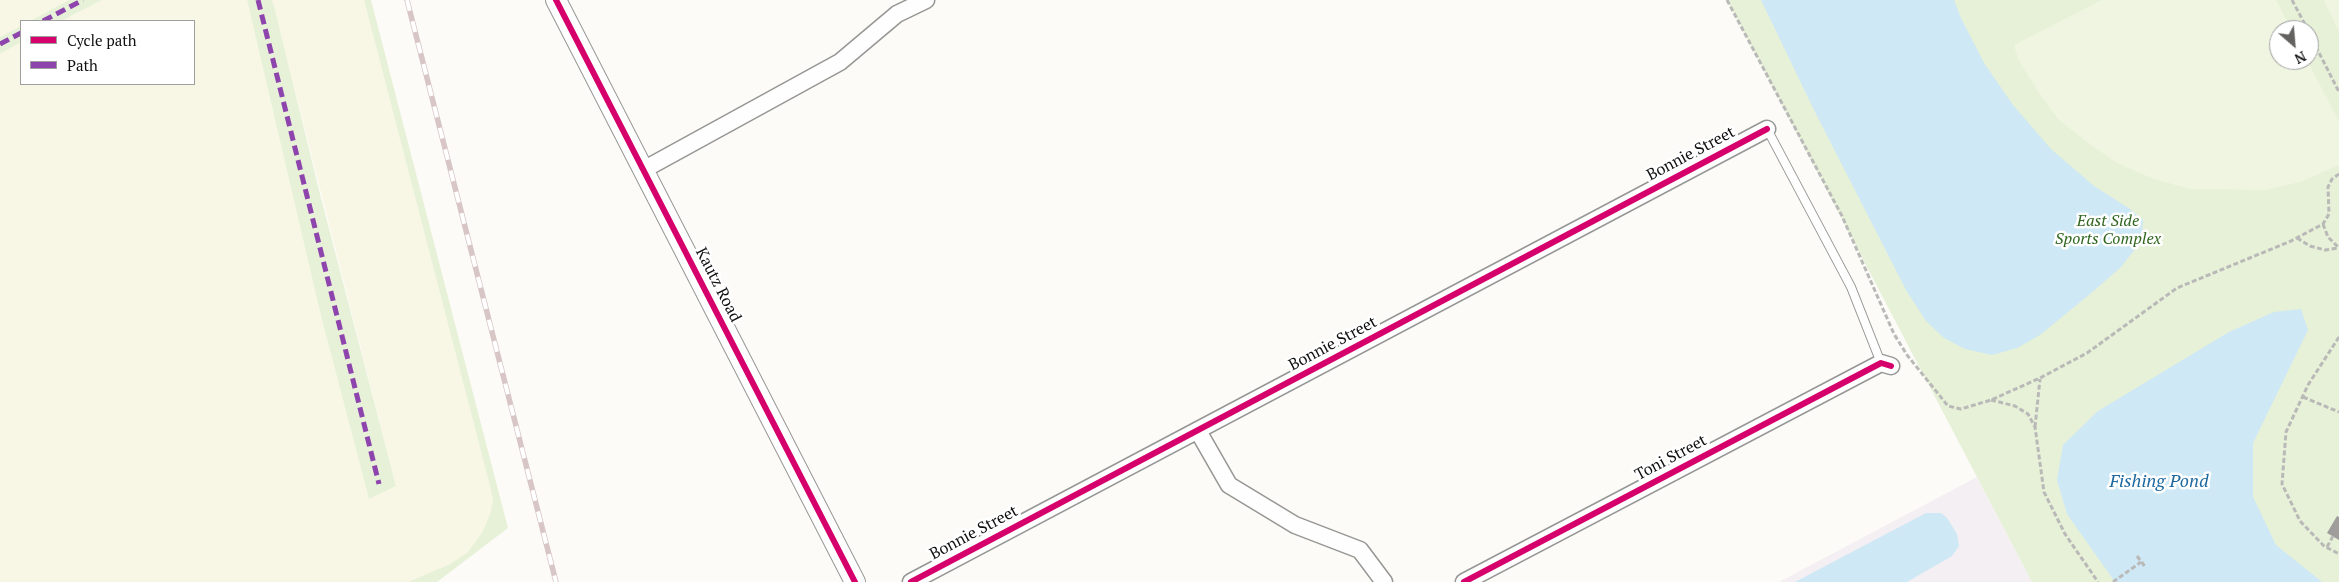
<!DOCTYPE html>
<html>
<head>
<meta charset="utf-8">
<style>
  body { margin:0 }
  #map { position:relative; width:2339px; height:582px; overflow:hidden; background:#fcfbf7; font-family:"PT Serif",serif }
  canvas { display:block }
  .legend { position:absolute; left:20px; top:20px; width:175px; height:65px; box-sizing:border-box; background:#fff; border:1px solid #9f9f9f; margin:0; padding:6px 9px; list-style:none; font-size:15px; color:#101010 }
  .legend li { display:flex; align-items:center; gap:10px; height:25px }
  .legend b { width:25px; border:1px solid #9f9f9f }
  .north { position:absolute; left:2269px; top:20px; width:50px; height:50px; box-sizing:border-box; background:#fff; border:1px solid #9f9f9f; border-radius:50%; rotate:153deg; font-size:14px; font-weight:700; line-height:20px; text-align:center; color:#101010 }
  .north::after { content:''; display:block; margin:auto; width:18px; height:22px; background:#636261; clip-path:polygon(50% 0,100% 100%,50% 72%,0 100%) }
</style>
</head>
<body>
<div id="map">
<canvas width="2339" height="582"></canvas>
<ul class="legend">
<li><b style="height:6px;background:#d6006c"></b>Cycle path</li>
<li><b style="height:6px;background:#8e44ad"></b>Path</li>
</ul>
<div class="north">N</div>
</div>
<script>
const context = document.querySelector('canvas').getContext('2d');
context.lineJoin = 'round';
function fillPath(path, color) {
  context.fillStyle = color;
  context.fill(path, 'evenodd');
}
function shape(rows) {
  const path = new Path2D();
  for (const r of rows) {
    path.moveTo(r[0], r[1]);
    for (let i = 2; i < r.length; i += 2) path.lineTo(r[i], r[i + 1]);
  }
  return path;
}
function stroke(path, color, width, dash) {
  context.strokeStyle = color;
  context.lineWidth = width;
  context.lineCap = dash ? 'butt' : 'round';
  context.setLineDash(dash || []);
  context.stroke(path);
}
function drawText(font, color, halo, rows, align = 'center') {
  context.font = font + ' "PT Serif",serif';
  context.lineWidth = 5;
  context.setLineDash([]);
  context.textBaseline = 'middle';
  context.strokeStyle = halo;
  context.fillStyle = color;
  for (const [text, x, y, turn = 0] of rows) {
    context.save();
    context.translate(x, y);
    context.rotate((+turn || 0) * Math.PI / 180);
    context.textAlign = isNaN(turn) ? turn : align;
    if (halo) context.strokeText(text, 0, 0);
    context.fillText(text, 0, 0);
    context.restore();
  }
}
const industrial = shape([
  [1977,477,2032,582,1779,582]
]);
const farmland = shape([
  [0,0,69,0,30,21,21,21,21,26,0,37],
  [102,0,247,0,321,316,369,499,396,486,272,0,364,0,491,490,493,501,490,514,482,533,467,554,450,564,408,582,0,582,0,54,21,42,21,84,194,84,194,21,61,21]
]);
const green = shape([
  [69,0,102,0,61,21,30,21],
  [247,0,272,0,274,6,320,194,396,486,369,499,321,316],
  [364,0,371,0,508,528,437,582,408,582,450,564,467,553,482,533,490,514,493,501,491,490],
  [1727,0,2339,0,2339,582,2032,582],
  [2279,30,2309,30,2309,60,2279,60],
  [21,26,21,42,0,54,0,37]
]);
const pitch = shape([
  [2102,0,2276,0,2291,30,2279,30,2279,60,2307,60,2339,122,2339,165,2300,182,2266,190,2190,189,2154,179,2117,163,2087,142,2058,119,2037,90,2018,59,2014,45],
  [2324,0,2339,0,2339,31,2329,11]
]);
const water = shape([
  [1761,0,1954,0,1961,18,1984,63,2013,105,2051,149,2094,186,2130,209,2143,220,2142,240,2121,267,2090,294,2040,335,2017,348,1992,355,1965,349,1944,338,1926,321,1906,290,1814,110],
  [2301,309,2308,330,2253,443,2253,497,2276,545,2322,582,2115,582,2067,514,2057,480,2063,445,2098,411,2229,332,2274,312],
  [1926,513,1941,513,1947,518,1957,534,1959,546,1952,556,1907,582,1795,582]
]);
const building = shape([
  [2337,516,2339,517,2339,540,2327,533]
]);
const path = shape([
  [1727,0,1842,216,1894,334,1907,355,1948,406,1961,409,1991,400,2040,378,2087,353,2177,288,2291,241,2323,224,2329,214,2328,187,2332,179,2339,174],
  [2292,0,2308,30],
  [2309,33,2339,92],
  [2323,224,2328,237,2339,248],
  [2297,238,2310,246,2325,250,2339,248],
  [2339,337,2308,385,2286,432,2282,484,2300,521,2324,546,2339,554],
  [2303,397,2339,412],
  [1991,400,2015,406,2028,414,2035,427,2044,492,2065,534,2098,582],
  [2035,427,2040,379],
  [2327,547,2333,536],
  [2137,556,2146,568],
  [2113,582,2141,562]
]);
const service = shape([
  [1767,129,1851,287,1881,363]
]);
const minor = shape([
  [643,170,840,62,897,14,926,0],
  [1198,431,1229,485,1295,525,1360,550,1384,582],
  [911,582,1767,129],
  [1464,582,1881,363,1891,366]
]);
const tertiary = shape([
  [556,0,855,582]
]);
const rail = shape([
  [407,0,556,582]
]);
const quiet = shape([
  [258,0,379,484],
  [43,21,83,0],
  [0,44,21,33]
]);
const cycleway = shape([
  [556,0,855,582],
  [911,582,1767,129],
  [1464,582,1881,363,1891,366]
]);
const streetNames = [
  ["Bonnie Street",1691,154,-28],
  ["Kautz Road",718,285,63],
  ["Bonnie Street",1333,344,-28],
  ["Toni Street",1671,458,-28],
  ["Bonnie Street",974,533,-28]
];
const parkNames = [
  ["East Side",2108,221],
  ["Sports Complex",2108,239]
];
const waterNames = [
  ["Fishing Pond",2159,482]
];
fillPath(industrial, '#f4eff2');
fillPath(farmland, '#f8f6e4');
fillPath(green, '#e7f1d8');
fillPath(pitch, '#eff5e1');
fillPath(water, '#cee8f6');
fillPath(building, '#a09e9c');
stroke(service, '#969694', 10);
stroke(minor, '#969694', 19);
stroke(tertiary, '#969694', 22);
stroke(path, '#b9b9b8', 3, [5, 2.5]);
stroke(service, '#fffefe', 8);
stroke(minor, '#fffefe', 16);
stroke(tertiary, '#fffefe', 20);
stroke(rail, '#d8c6c7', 5.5);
stroke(rail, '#fff', 4, [11]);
stroke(quiet, '#8e44ad', 5, [10, 5]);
stroke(cycleway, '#d6006c', 6);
drawText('16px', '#101010', '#fff', streetNames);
drawText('italic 16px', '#316721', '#fff', parkNames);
drawText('italic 18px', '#1c68a0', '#fff', waterNames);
</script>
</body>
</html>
